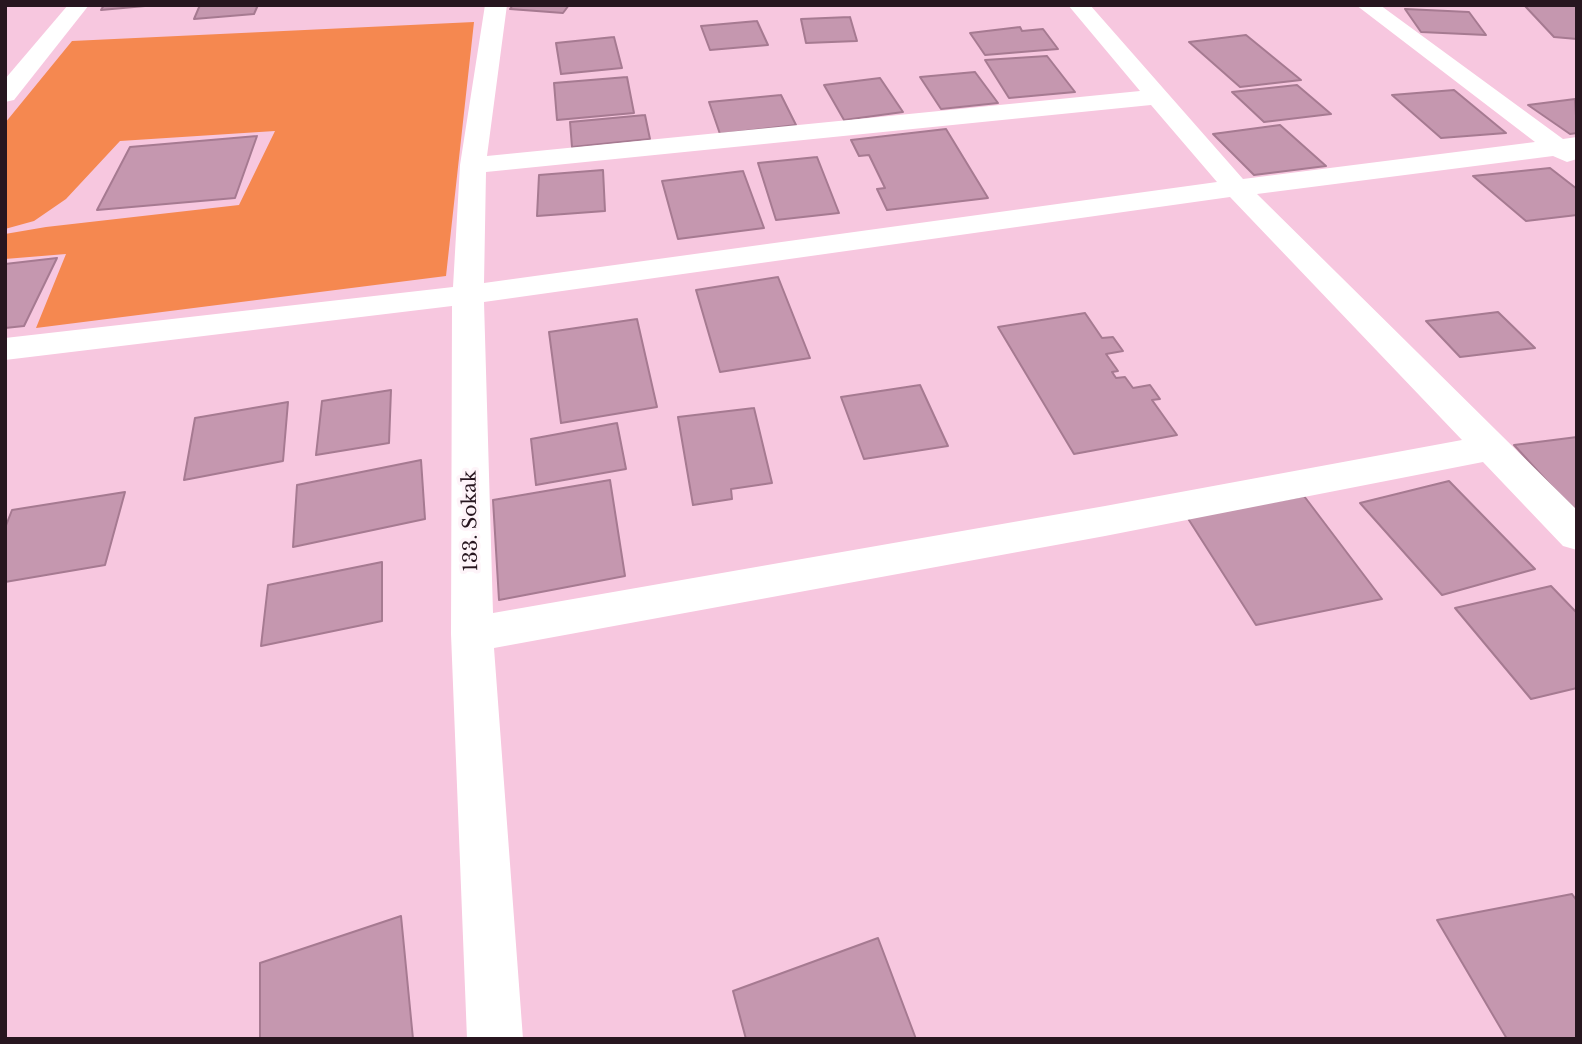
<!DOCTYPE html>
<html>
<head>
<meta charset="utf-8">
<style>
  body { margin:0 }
  #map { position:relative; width:1582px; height:1044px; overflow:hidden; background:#f7c7df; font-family:"Libre Baskerville",serif }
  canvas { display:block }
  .frame { position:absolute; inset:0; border:7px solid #27161f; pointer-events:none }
</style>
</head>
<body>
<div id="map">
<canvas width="1582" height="1044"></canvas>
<div class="frame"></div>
</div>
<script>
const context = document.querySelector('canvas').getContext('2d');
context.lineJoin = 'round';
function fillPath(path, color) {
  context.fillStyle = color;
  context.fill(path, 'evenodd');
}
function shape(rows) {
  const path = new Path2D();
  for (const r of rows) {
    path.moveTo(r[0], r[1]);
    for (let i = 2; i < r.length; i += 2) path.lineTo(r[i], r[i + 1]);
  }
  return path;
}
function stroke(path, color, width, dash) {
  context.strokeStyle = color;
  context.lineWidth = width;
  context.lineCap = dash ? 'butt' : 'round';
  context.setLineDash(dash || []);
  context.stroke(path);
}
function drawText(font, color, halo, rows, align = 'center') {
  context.font = font + ' "Libre Baskerville",serif';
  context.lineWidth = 7;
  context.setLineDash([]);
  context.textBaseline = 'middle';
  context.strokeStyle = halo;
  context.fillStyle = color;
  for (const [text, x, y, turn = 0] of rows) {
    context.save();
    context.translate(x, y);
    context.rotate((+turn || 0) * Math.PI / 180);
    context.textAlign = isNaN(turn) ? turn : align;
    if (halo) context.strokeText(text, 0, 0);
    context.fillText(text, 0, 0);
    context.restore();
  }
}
const green = shape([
  [474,22,446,276,36,328,66,254,5,259,5,234,46,227,239,205,275,131,120,141,66,199,34,221,5,229,5,123,72,41]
]);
const building = shape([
  [104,5,156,5,101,10,104,5],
  [200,5,258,5,254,14,194,19,200,5],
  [513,5,569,5,563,13,510,9,513,5],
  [1525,6,1577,6,1577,39,1554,37,1525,6],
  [1405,9,1469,12,1486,35,1421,32,1405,9],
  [850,17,857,41,806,43,801,19,850,17],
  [757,21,768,45,710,50,701,26,757,21],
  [1020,27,1022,31,1043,29,1058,49,985,55,970,33,1020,27],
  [1246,35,1301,80,1240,87,1189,42,1246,35],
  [614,37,622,68,561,74,556,43,614,37],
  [1047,56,1075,92,1009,98,985,60,1047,56],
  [975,72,998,103,941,109,920,77,975,72],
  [627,77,634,113,557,120,554,83,627,77],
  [880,78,903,112,844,120,824,85,880,78],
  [1297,85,1331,114,1264,122,1232,92,1297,85],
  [1454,90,1506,133,1441,138,1392,95,1454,90],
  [781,95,796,125,720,134,709,102,781,95],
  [1575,99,1577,133,1570,134,1528,105,1575,99],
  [645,115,650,139,572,147,570,122,645,115],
  [1280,125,1326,166,1254,175,1213,134,1280,125],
  [946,129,988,198,887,210,877,189,885,188,869,155,859,156,851,140,946,129],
  [257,136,235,198,97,210,130,147,257,136],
  [817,157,839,213,776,220,758,163,817,157],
  [1550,168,1577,189,1577,215,1526,221,1473,176,1550,168],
  [603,170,605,211,537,216,539,175,603,170],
  [743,171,764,228,678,239,662,181,743,171],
  [57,258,24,326,5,328,5,264,57,258],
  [778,277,810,358,720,372,696,290,778,277],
  [1498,312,1535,348,1460,357,1426,321,1498,312],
  [1085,313,1102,338,1113,337,1123,351,1106,354,1118,371,1112,372,1116,378,1125,377,1133,388,1150,385,1160,399,1152,400,1177,435,1074,454,998,327,1085,313],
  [637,319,657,407,561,423,549,332,637,319],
  [920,385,948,446,864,459,841,397,920,385],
  [391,390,389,443,316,455,322,401,391,390],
  [288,402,283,461,184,480,195,418,288,402],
  [754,408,772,483,731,489,732,499,693,505,678,417,754,408],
  [617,423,626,469,536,485,531,439,617,423],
  [1577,437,1577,514,1514,445,1577,437],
  [421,460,425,519,293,547,297,485,421,460],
  [610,480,625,576,499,600,493,500,610,480],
  [1449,481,1535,569,1442,595,1360,503,1449,481],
  [125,492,105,565,5,582,5,528,12,510,125,492],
  [1304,496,1382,599,1256,625,1187,517,1304,496],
  [382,562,382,621,261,646,268,585,382,562],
  [1551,586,1577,613,1577,688,1531,699,1455,608,1551,586],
  [1572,894,1577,901,1577,1039,1507,1039,1437,920,1572,894],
  [401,916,413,1039,260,1039,260,963,401,916],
  [878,938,916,1039,746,1039,733,991,878,938]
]);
const minor = shape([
  [485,5,507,5,487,156,1140,91,1068,5,1090,5,1243,179,1535,142,1356,5,1380,5,1563,139,1577,137,1577,159,1567,162,1553,156,1257,194,1577,510,1577,550,1563,546,1483,462,1105,536,494,648,523,1039,467,1039,451,634,452,306,5,360,5,338,453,287,460,165,485,5],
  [1151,105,1217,182,484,283,486,172,1151,105],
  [1230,197,1462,440,1105,506,493,613,484,302,1230,197]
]);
const tertiary = shape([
  [68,5,89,5,14,100,5,102,5,79,68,5]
]);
const streetNames = [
  ["133. Sokak",471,521,-91]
];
fillPath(green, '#f58850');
fillPath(building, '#c597af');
stroke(building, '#a67a91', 2);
fillPath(minor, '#fff');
fillPath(tertiary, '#fff');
drawText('19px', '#27161f', '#fef4f9', streetNames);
</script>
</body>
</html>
